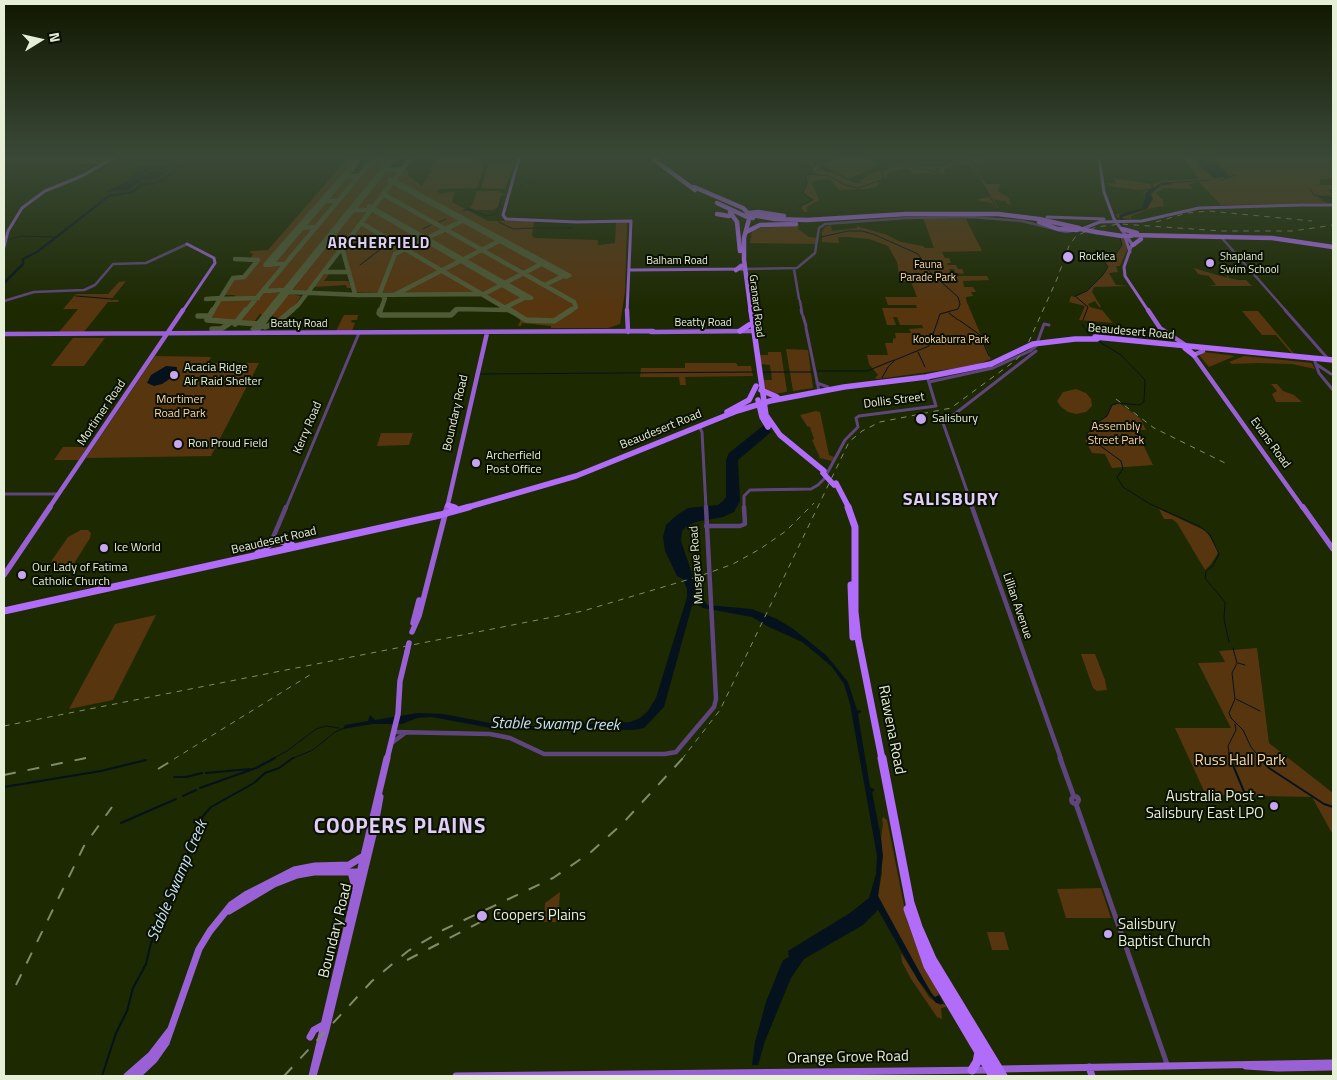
<!DOCTYPE html>
<html>
<head>
<meta charset="utf-8">
<style>
  body { margin:0 }
  #map { position:relative; width:1337px; height:1080px; overflow:hidden; background:#1d2900; font-family:"Titillium Web",sans-serif }
  canvas { display:block }
  .frame { position:absolute; inset:0; border:5px solid #e5eed6; pointer-events:none }
  .north { position:absolute; left:15px; top:15px; width:50px; height:50px; -webkit-text-stroke:4px #0a1002; paint-order:stroke; rotate:80deg; font-size:14px; font-weight:700; line-height:20px; text-align:center; color:#e5eed6 }
  .north::after { content:''; display:block; margin:auto; width:18px; height:22px; background:#e5eed6; clip-path:polygon(50% 0,100% 100%,50% 72%,0 100%) }
</style>
</head>
<body>
<div id="map">
<canvas width="1337" height="1080"></canvas>
<div class="frame"></div>
<div class="north">N</div>
</div>
<script>
const context = document.querySelector('canvas').getContext('2d');
context.lineJoin = 'round';
function fillPath(path, color) {
  context.fillStyle = color;
  context.fill(path, 'evenodd');
}
function shape(rows) {
  const path = new Path2D();
  for (const r of rows) {
    if (r.length === 3) {
      path.moveTo(r[0] + r[2], r[1]);
      path.arc(r[0], r[1], r[2], 0, 2 * Math.PI);
      continue;
    }
    path.moveTo(r[0], r[1]);
    for (let i = 2; i < r.length; i += 2) path.lineTo(r[i], r[i + 1]);
  }
  return path;
}
function stroke(path, color, width, dash) {
  context.strokeStyle = color;
  context.lineWidth = width;
  context.lineCap = dash ? 'butt' : 'round';
  context.setLineDash(dash || []);
  context.stroke(path);
}
function drawText(font, color, halo, rows, align = 'center') {
  context.font = font + ' "Titillium Web",sans-serif';
  context.lineWidth = 4;
  context.setLineDash([]);
  context.textBaseline = 'middle';
  context.strokeStyle = halo;
  context.fillStyle = color;
  for (const [text, x, y, turn = 0] of rows) {
    context.save();
    context.translate(x, y);
    context.rotate((+turn || 0) * Math.PI / 180);
    context.textAlign = isNaN(turn) ? turn : align;
    if (halo) context.strokeText(text, 0, 0);
    context.fillText(text, 0, 0);
    context.restore();
  }
}
const green = shape([
  [4,158,111,158,100,164,4,162],
  [348,158,358,158,265,264,282,267,257,297,234,298,235,295,223,295,233,278,244,277,260,259,251,258,253,254,250,253,251,251,268,250],
  [375,158,389,158,283,290,267,289],
  [437,158,478,158,477,161,492,161,492,164,514,164,505,189,481,188,489,163,485,161,481,163,484,168,477,188,439,189,437,191,440,194,455,191,452,202,488,221,534,221,532,236,535,238,597,240,599,243,597,244,599,245,615,243,616,222,627,223,625,292,620,324,608,328,551,328,551,326,522,323,521,326,518,326,521,319,526,319,484,294,356,292,344,251,346,245,371,212,379,215,384,212,375,207,392,185,399,187,404,185,396,180,403,170,408,171,408,175,422,186,432,170,429,170],
  [802,158,814,162,812,166,817,165,827,172,833,173,855,183,862,183,860,181,872,173,895,165,903,164,914,167,913,165,916,165,929,170,927,167,935,167,937,171,953,160,973,161,975,160,973,158,980,158,984,162,972,163,986,184,1001,184,997,191,1009,198,1011,205,1007,204,1006,201,996,200,993,198,998,208,996,209,992,203,979,201,978,199,989,197,989,195,971,166,966,164,958,163,950,165,966,165,944,168,945,175,940,172,913,174,908,169,901,169,887,174,887,178,879,182,878,186,866,189,839,190,830,179,814,181,812,183,819,200,807,207,807,212,804,212,802,209,802,206,814,200,804,193,804,188,808,183,806,177,816,173,808,162],
  [841,158,868,158,880,164,849,179,822,165],
  [1183,158,1333,158,1333,179,1319,179,1321,183,1318,185,1331,185,1333,189,1328,190,1333,195,1317,196,1326,203,1221,205,1199,182,1189,184,1193,189,1164,188,1156,193,1163,200,1164,206,1151,208,1131,216,1131,219,1117,217,1116,214,1118,214,1132,212,1141,208,1146,198,1143,192,1153,189,1154,184,1162,181,1199,179],
  [386,170,399,172,394,179,388,181,391,183,373,205,368,208,370,210,356,209],
  [345,177,356,178,337,200,326,200],
  [1114,178,1150,184,1151,188,1140,190,1109,186,1108,183,1116,184],
  [477,191,498,191,500,193,505,194,505,196,502,195,500,198,498,207,493,210,476,210,469,207,472,205],
  [326,201,335,203,315,227,303,227],
  [357,210,368,212,348,238,343,240,332,239,354,211],
  [923,218,966,219,982,251,942,252,945,258,949,258,951,263,947,263,948,265,956,265,958,269,962,269,964,274,955,273,954,269,949,269,952,276,987,276,989,280,963,281,964,287,973,287,976,292,971,292,973,296,966,297,966,300,991,359,973,366,877,379,875,378,878,375,869,364,867,355,888,355,885,343,893,343,893,339,896,338,895,333,911,333,909,329,923,328,922,325,900,325,897,317,893,317,896,325,887,325,882,308,917,308,916,305,888,305,885,297,917,297,911,282,900,282,897,262,888,246,869,239,848,237,838,237,839,243,822,242,822,232,825,227,831,225,832,231,857,228,857,226,887,235,901,242,923,246,925,248,934,248],
  [799,225,798,229,809,237,818,238,816,244,750,243,752,231,761,228],
  [301,229,313,230,284,264,274,264],
  [1121,239,1125,239,1127,250,1120,266,1116,266,1118,272,1109,273,1116,285,1129,286,1094,287,1092,292,1101,307,1099,307,1095,301,1088,304,1090,307,1102,310,1113,323,1079,320,1085,306,1069,302,1071,296,1075,297,1087,291,1102,276,1108,267,1100,255,1116,254,1122,245],
  [330,241,344,243,312,286,304,291,293,290],
  [1194,268,1227,278,1227,274,1229,278,1238,280,1246,280,1252,286,1207,286,1216,285,1209,276,1198,274],
  [326,273,329,274,324,281,348,281,352,288,347,288,346,285,314,287],
  [126,281,111,300,119,300,118,302,108,302,84,332,59,332,78,309,63,309,76,294,108,294,119,282],
  [264,291,281,293,263,315,260,314,254,322,241,322,241,319],
  [292,294,301,296,295,305,284,316,267,325,274,316,271,315,287,296],
  [220,300,251,299,254,301,236,322,210,321,208,318],
  [1242,311,1258,311,1296,356,1293,355,1276,335,1262,335],
  [344,315,358,315,357,320,352,320,351,322,355,323,352,331,336,331],
  [73,338,105,338,84,366,51,366],
  [786,349,808,350,813,388,793,391],
  [768,352,781,352,787,391,786,392,774,394,764,389,763,380,772,380,770,365,760,364,758,355,768,355],
  [1204,352,1235,356,1209,367,1199,355],
  [155,356,211,357,208,363,259,363,211,456,86,458],
  [1244,356,1312,363,1315,369,1292,364,1257,363,1232,364,1229,362],
  [685,363,736,363,738,366,751,366,753,376,685,377,686,385,680,385,679,377,640,377,641,368,685,368],
  [1271,384,1277,384,1283,391,1294,395,1302,402,1276,402,1272,394,1277,391],
  [1076,389,1086,393,1091,399,1092,406,1086,412,1076,414,1068,412,1061,407,1057,401,1063,392],
  [1119,403,1140,418,1146,430,1136,430,1153,465,1112,468,1105,454,1092,453,1085,440,1089,439,1087,433,1094,429,1098,422,1107,416,1112,405],
  [816,411,820,412,829,455,834,457,832,461,820,458,812,440,814,439,810,427,807,426,800,415],
  [381,433,413,433,409,445,377,446],
  [63,447,87,447,79,460,54,460],
  [1159,509,1206,531,1217,548,1218,553,1211,564,1205,570,1177,523,1172,519,1164,519],
  [81,530,88,530,91,533,90,538,73,565,62,569,54,568,51,565,52,560,68,537],
  [156,615,113,700,69,709,115,624],
  [1257,648,1269,743,1333,793,1333,835,1312,797,1208,795,1204,791,1175,728,1231,728,1198,663,1225,662,1219,651],
  [1081,654,1095,654,1105,680,1107,690,1097,691,1093,688],
  [883,817,887,820,907,921,921,958,938,992,939,995,935,998,921,976,878,896,882,873,881,838,883,824,882,820],
  [1101,888,1111,918,1066,918,1057,889],
  [560,892,558,922,544,922,545,903],
  [987,932,1004,932,1009,950,992,950],
  [901,953,929,997,940,1005,943,1004,946,1005,946,1007,941,1008,942,1019,937,1017,911,979,902,962]
]);
const water = shape([
  [1198,158,1215,158,1218,164,1230,177,1214,178,1198,164],
  [154,161,175,163,170,169,138,169,150,171,141,173,148,176,149,172,164,172,157,179,142,180,128,190,104,192,125,183,133,175,133,171],
  [1168,182,1171,184,1160,186,1151,194,1153,199,1147,209,1122,217,1124,227,1121,227,1119,223,1121,221,1119,215,1141,208,1146,198,1145,193,1161,183],
  [166,366,177,367,177,374,162,384,154,386,147,383,151,375],
  [764,425,771,432,738,460,740,501,734,512,723,517,696,522,687,526,682,531,681,541,698,591,707,605,752,609,777,619,792,628,826,655,848,682,857,710,862,711,858,714,870,787,875,790,872,792,881,838,883,856,878,896,931,993,935,997,939,995,943,1004,936,1003,918,980,878,910,863,925,804,959,791,978,765,1041,758,1065,752,1065,755,1042,766,1002,783,960,789,957,788,951,850,913,869,898,876,874,877,856,850,704,844,684,832,667,817,654,802,642,767,626,752,617,703,608,693,602,664,707,644,728,634,730,501,730,432,717,417,718,402,724,372,724,343,729,345,725,368,721,370,715,375,720,418,713,443,714,501,725,534,726,630,722,640,718,648,711,656,698,687,597,687,589,683,579,677,576,665,551,663,537,666,525,677,515,688,508,718,505,723,501,726,497,726,460,729,453]
]);
const streamFar1 = shape([
  [1226,158,1229,161],
  [970,161,997,209],
  [1221,180,1236,175],
  [1170,183,1210,180],
  [1310,189,1314,195,1333,199],
  [514,190,537,178],
  [799,207,812,200,803,193,807,184,806,176,808,174,829,176,845,185,858,188,884,179,881,171,898,165,936,172,940,167,949,162,970,161,974,158],
  [463,211,469,209,486,216,494,215,497,213,503,195],
  [439,222,446,219],
  [499,222,513,229,534,228],
  [536,228,572,228],
  [423,229,431,225],
  [821,237,848,231,862,231,873,234,918,254,930,272,958,297,960,304,958,309,940,314,929,346,895,360,888,367,882,378],
  [4,241,21,236,55,237],
  [349,243,383,246],
  [360,265,386,245,406,236],
  [76,296,112,299],
  [949,313,958,320],
  [959,320,980,335,989,356],
  [1083,320,1088,307,1075,296,1087,291,1102,276,1108,267,1100,255,1116,254,1122,245,1120,238],
  [1082,324,1090,336],
  [1098,341,1121,355,1145,380,1144,402,1139,405,1119,403,1112,405,1107,416,1098,422,1094,429,1087,433,1087,436,1121,461,1123,469,1117,477,1123,487,1150,504,1201,527,1210,535,1219,554,1213,566,1206,571,1205,578,1225,602,1224,619,1229,642],
  [918,352,925,367],
  [817,371,867,371,894,360],
  [762,372,812,372],
  [480,374,753,372],
  [1233,648,1237,663,1232,673,1235,699,1229,713,1231,718,1243,730,1251,747,1261,759],
  [1238,663,1245,665],
  [1236,699,1260,711],
  [272,759,287,751,316,729,326,726,339,728],
  [291,759,313,750,335,732,344,728],
  [1230,759,1228,746,1236,730,1235,724]
]);
const stream = shape([
  [1230,758,1245,794],
  [1260,758,1269,768,1324,804,1333,807],
  [206,773,250,769],
  [174,777,186,777,202,773],
  [4,787,101,771,146,760],
  [200,788,256,768,275,758],
  [183,796,196,790],
  [121,823,176,799],
  [102,1076,116,1033,127,1011,133,988,146,964,151,943,184,871,188,854,203,816,211,807,254,783,265,773,279,768,293,758]
]);
const river = shape([
  [4,283,23,264,23,259,37,252,109,196,132,192,141,185,156,183,164,179,175,171,183,158]
]);
const taxiwayFar1 = shape([
  [388,169,385,167,390,161],
  [377,177,384,170,403,169],
  [340,180,345,176,359,176],
  [383,194,574,302,576,307,569,312],
  [319,205,324,201,338,201],
  [356,210,353,207,359,200],
  [344,219,353,210,371,210],
  [361,223,512,312],
  [295,233,301,228,316,227],
  [332,240,329,238,335,230],
  [342,248,355,294],
  [319,250,328,241,348,239],
  [273,259,271,264,285,264],
  [324,272,349,272],
  [545,285,565,275],
  [263,291,285,290,295,280],
  [396,294,501,240],
  [379,295,395,254,464,220],
  [206,299,220,298],
  [219,299,258,298],
  [276,304,284,294,290,292,359,295,484,294,543,263],
  [506,307,526,297],
  [212,312,233,278,244,277,258,260,235,259],
  [245,312,374,158],
  [290,312,298,305,411,158],
  [380,312,385,298,381,295],
  [454,312,457,309,508,310]
]);
const taxiway = shape([
  [213,310,207,320,257,324,265,327,278,322,292,310],
  [380,310,379,313,381,315,451,315,456,310],
  [510,310,526,320,554,321,571,310],
  [198,316,208,316],
  [262,321,256,327,260,327,268,314],
  [235,324,246,310],
  [212,329,221,329,230,323]
]);
const runway = shape([
  [356,158,364,158,272,267,264,267,263,265,264,263,356,158],
  [389,158,397,158,260,331,252,331,250,329,252,327,389,158],
  [391,177,571,274,572,276,567,279,563,278,388,182,388,178,391,177],
  [370,204,532,296,534,298,532,300,524,300,367,209,367,205,370,204]
]);
const minorFar3 = shape([
  [1221,237,1287,312],
  [745,269,797,268,815,253,819,228,825,224,906,218,971,217,1022,221,1066,232,1078,230],
  [794,269,799,299],
  [4,301,34,292,84,290,95,285,113,264,146,263,187,244],
  [800,301,802,312]
]);
const minorFar2 = shape([
  [801,310,802,314],
  [1285,310,1329,360],
  [803,316,806,326],
  [806,328,819,391],
  [1314,359,1319,373,1333,390],
  [1316,364,1331,374],
  [929,382,993,368,1030,351,1036,346,1044,324,1049,325],
  [817,383,828,387],
  [699,426,702,432,706,508],
  [4,494,59,494],
  [286,508,359,333],
  [744,508,744,496,750,490,811,489,818,485,824,479,845,440,858,427,856,418,859,416,936,406,927,376],
  [973,508,943,423,1036,351]
]);
const minorFar1 = shape([
  [972,507,1061,759],
  [706,526,740,526,745,524,744,507],
  [272,540,286,507],
  [394,732,490,734,510,738,544,754,665,754,676,752,714,707,716,699,706,507],
  [393,742,405,733]
]);
const minor = shape([
  [1060,758,1074,797],
  [1075,800,3.5],
  [1076,804,1168,1067]
]);
const majorFar3 = shape([
  [519,158,503,215,506,219,577,222,631,221,627,312],
  [1099,158,1104,192,1114,219,1132,244,1124,267,1125,276,1149,312],
  [1299,205,1333,205],
  [1047,217,1104,219],
  [1079,230,1100,222,1142,221,1199,208,1301,205],
  [1124,234,1130,252],
  [4,247,8,231,22,208,45,191,82,176,113,158],
  [629,270,745,269],
  [182,312,215,263,214,258,187,244]
]);
const majorFar2 = shape([
  [627,310,628,332],
  [1148,310,1160,328,1187,346],
  [651,332,753,331],
  [4,334,653,331],
  [1192,353,1303,508],
  [1196,354,1203,351],
  [49,508,183,310],
  [447,508,487,333]
]);
const majorFar1 = shape([
  [1303,507,1333,549],
  [4,575,50,507],
  [413,623,419,600],
  [412,632,419,616,447,507],
  [387,759,398,714,400,681,407,652]
]);
const major = shape([
  [351,872,355,887],
  [229,911,274,884,297,875,314,872,361,872],
  [310,1037,314,1030,323,1025],
  [1246,1066,1278,1068,1333,1067],
  [1089,1067,1092,1076],
  [999,1069,1333,1063],
  [127,1076,151,1055,171,1029],
  [137,1076,154,1060,166,1043,199,949,210,931,231,905,247,894,294,870,315,866,349,865,362,857],
  [312,1076,387,758],
  [313,1076,326,1030,373,835,380,797],
  [456,1076,991,1070]
]);
const highwayFar3 = shape([
  [652,158,695,190],
  [694,187,743,208,748,213,749,219,744,238,744,260,751,312],
  [717,203,745,216],
  [730,212,737,222,740,251],
  [749,213,758,212,784,216],
  [717,214,729,216],
  [752,215,775,219,807,220,906,214,998,214,1039,219,1079,228],
  [1039,222,1058,229,1077,230],
  [1122,229,1137,233],
  [746,232,760,225,796,224],
  [1096,232,1122,236],
  [1131,235,1272,238,1333,247],
  [1133,245,1141,239],
  [736,270,741,266]
]);
const highwayFar2 = shape([
  [751,310,766,415,780,435,824,471],
  [740,331,749,325],
  [1095,337,1333,360],
  [1185,348,1194,355],
  [761,390,777,397],
  [758,400,762,417,768,427],
  [727,412,749,400,756,386],
  [836,483,849,508],
  [448,505,455,508],
  [465,508,576,476,737,411,770,401,844,387,926,377,991,364]
]);
const highwayFar1 = shape([
  [452,507,455,508],
  [848,507,855,527,855,612,858,638,882,759],
  [275,539,292,545],
  [258,553,271,543],
  [851,585,853,637],
  [4,611,440,515,469,507]
]);
const highway = shape([
  [882,758,910,903,918,927,932,959,1003,1076],
  [908,909,928,966,993,1076],
  [972,1070,977,1062,979,1052]
]);
const railFar1 = shape([
  [1156,222,1187,213,1209,211,1312,221],
  [1116,399,1154,428,1225,463],
  [4,726,583,611,700,576,733,564,760,549,786,531,814,503],
  [81,759,86,758],
  [174,759,313,673],
  [682,759,720,710,849,442,862,431,880,422,951,408,1016,360,1026,348,1057,279,1069,246,1076,236,1096,227,1121,224,1221,231,1293,231,1333,225]
]);
const rail = shape([
  [158,769,176,758],
  [4,775,86,758],
  [407,960,500,912],
  [16,985,84,846,112,807],
  [284,1076,372,981,408,951,443,930,553,878,591,852,623,823,683,758]
]);
const majorBridge = shape([
  [407,652,409,643]
]);
const highwayBridgeFar1 = shape([
  [745,216,753,218],
  [1075,228,1096,232],
  [1122,236,1131,236]
]);
const highwayBridge = shape([
  [991,364,1033,344,1075,339,1097,339],
  [823,473,834,485]
]);
const markers = [
  [1068,257,6,"#c6a6f0"],
  [1210,263,5,"#c6a6f0"],
  [174,375,5,"#c6a6f0"],
  [921,419,6,"#c6a6f0"],
  [178,444,5,"#c6a6f0"],
  [476,463,5,"#c6a6f0"],
  [104,548,5,"#c6a6f0"],
  [22,575,5,"#c6a6f0"],
  [1274,806,5,"#c6a6f0"],
  [482,916,6,"#c6a6f0"],
  [1108,934,5,"#c6a6f0"]
];
const farPoinames = [
  ["Rocklea",1079,257],
  ["Shapland",1220,257],
  ["Swim School",1220,270]
];
const farStreetnames = [
  ["Balham Road",677,261],
  ["Granard Road",756,306,83],
  ["Beatty Road",703,323],
  ["Beatty Road",299,324]
];
const farParknames = [
  ["Fauna",928,265],
  ["Parade Park",928,278],
  ["Kookaburra Park",951,340]
];
const streetNames = [
  ["Beaudesert Road",1131,332,5],
  ["Dollis Street",894,401,-7],
  ["Mortimer Road",102,413,-56],
  ["Boundary Road",456,413,-77],
  ["Kerry Road",308,428,-67],
  ["Beaudesert Road",661,430,-22],
  ["Evans Road",1270,443,54],
  ["Beaudesert Road",274,541,-13],
  ["Musgrave Road",697,565,-94],
  ["Lillian Avenue",1017,606,71]
];
const poiNames = [
  ["Acacia Ridge",184,368],
  ["Air Raid Shelter",184,382],
  ["Salisbury",932,419],
  ["Ron Proud Field",188,444],
  ["Archerfield",486,456],
  ["Post Office",486,470],
  ["Ice World",114,548],
  ["Our Lady of Fatima",32,568],
  ["Catholic Church",32,582]
];
const parkNames = [
  ["Mortimer",180,400],
  ["Road Park",180,414],
  ["Assembly",1116,427],
  ["Street Park",1116,441]
];
const farDistrictnames = [
  ["ARCHERFIELD",379,244]
];
const nearStreetnames = [
  ["Riawena Road",891,730,79],
  ["Boundary Road",336,931,-76],
  ["Orange Grove Road",848,1058,-1]
];
const nearParknames = [
  ["Russ Hall Park",1240,761]
];
const nearPoinames = [
  ["Australia Post -",1264,797,"right"],
  ["Salisbury East LPO",1264,814,"right"],
  ["Coopers Plains",493,916],
  ["Salisbury",1118,925],
  ["Baptist Church",1118,942]
];
const nearWaternames = [
  ["Stable Swamp Creek",555,725,1],
  ["Stable Swamp Creek",178,881,-67]
];
const districtNames = [
  ["SALISBURY",951,501]
];
const nearDistrictnames = [
  ["COOPERS PLAINS",400,828]
];
fillPath(green, '#57350f');
fillPath(water, '#05121d');
stroke(streamFar1, '#05121d', 1);
stroke(stream, '#05121d', 2);
stroke(river, '#05121d', 2.5);
stroke(taxiwayFar1, '#4f5a36', 4.5);
stroke(taxiway, '#4f5a36', 5.5);
fillPath(runway, '#4f5a36');
stroke(minorFar3, '#5f457d', 2.5);
stroke(minorFar2, '#5f457d', 3);
stroke(minorFar1, '#5f457d', 4.5);
stroke(minor, '#5f457d', 5);
stroke(majorFar3, '#9a61d7', 3);
stroke(majorFar2, '#9a61d7', 4.5);
stroke(majorFar1, '#9a61d7', 5.5);
stroke(major, '#9a61d7', 7);
stroke(highwayFar3, '#b26cfa', 4.5);
stroke(highwayFar2, '#b26cfa', 5.5);
stroke(highwayFar1, '#b26cfa', 7);
stroke(highway, '#b26cfa', 9);
stroke(railFar1, '#818b6b', 1, [5.5, 5.5]);
stroke(rail, '#818b6b', 2, [12, 12]);
stroke(majorBridge, '#9a61d7', 5.5);
stroke(highwayBridgeFar1, '#b26cfa', 4.5);
stroke(highwayBridge, '#b26cfa', 5.5);
const sky = context.createLinearGradient(0, 0, 0, 309);
sky.addColorStop(0, '#101700');
sky.addColorStop(0.51, '#3a4937');
sky.addColorStop(1, '#3a493700');
context.fillStyle = sky;
context.fillRect(0, 0, 1337, 309);
for (const [x, y, r, color] of markers) {
  const dot = new Path2D();
  dot.arc(x, y, r, 0, 2 * Math.PI);
  context.fillStyle = color;
  context.fill(dot);
  stroke(dot, '#0a1002', 2);
}
drawText('11px', '#e5eed6', '#0a1002', farPoinames, 'left');
drawText('11px', '#e5eed6', '#0a1002', farStreetnames);
drawText('11px', '#fdd2aa', '#0a1002', farParknames);
drawText('12px', '#e5eed6', '#0a1002', streetNames);
drawText('12px', '#e5eed6', '#0a1002', poiNames, 'left');
drawText('12px', '#fdd2aa', '#0a1002', parkNames);
context.letterSpacing = '1px';
drawText('bold 15px', '#e0cef8', '#0a1002', farDistrictnames);
context.letterSpacing = '0px';
drawText('15px', '#e5eed6', '#0a1002', nearStreetnames);
drawText('15px', '#fdd2aa', '#0a1002', nearParknames);
drawText('15px', '#e5eed6', '#0a1002', nearPoinames, 'left');
drawText('italic 16px', '#c8dff2', '#0a1002', nearWaternames);
context.letterSpacing = '1px';
drawText('bold 18px', '#e0cef8', '#0a1002', districtNames);
context.letterSpacing = '0px';
context.letterSpacing = '1px';
drawText('bold 21px', '#e0cef8', '#0a1002', nearDistrictnames);
context.letterSpacing = '0px';
</script>
</body>
</html>
